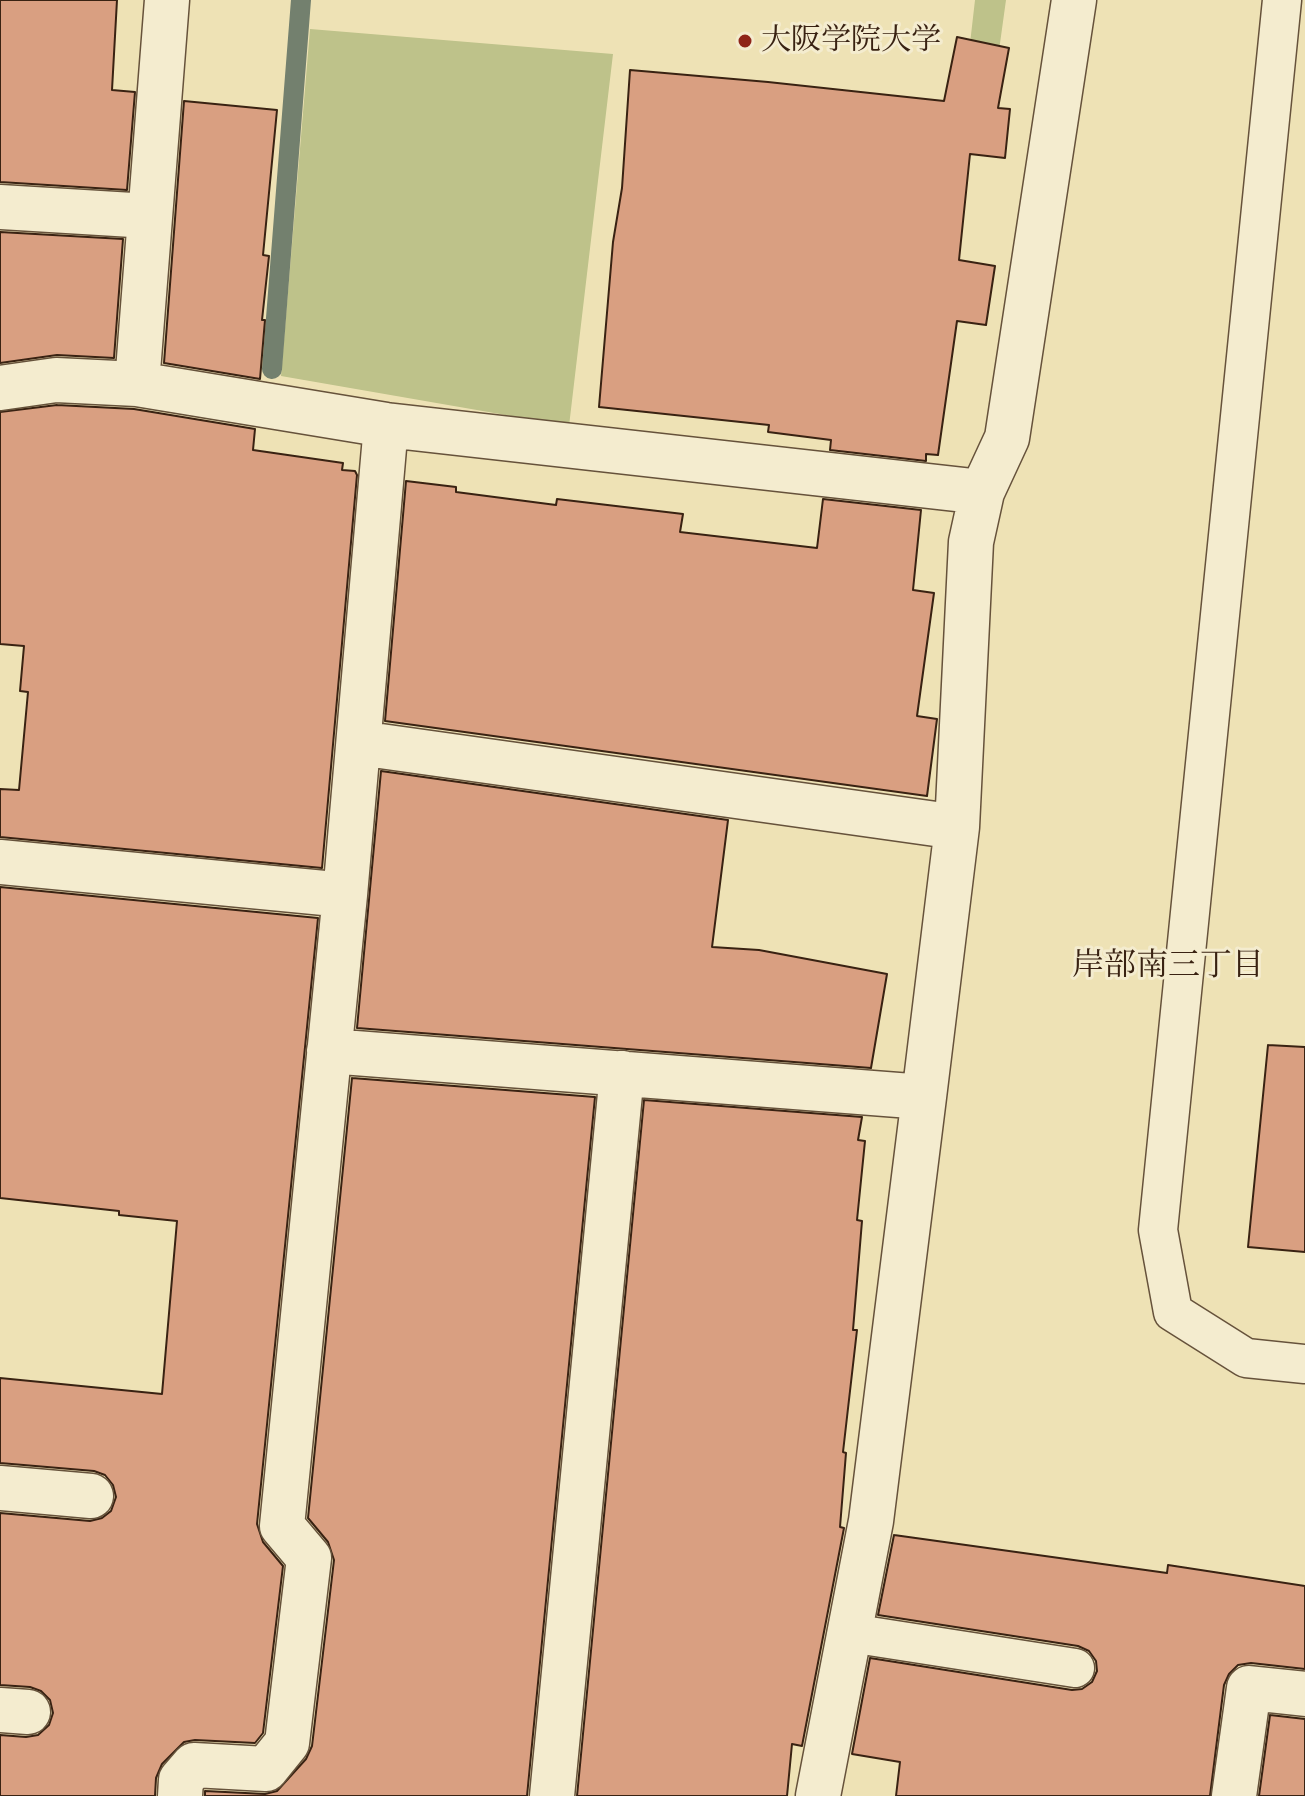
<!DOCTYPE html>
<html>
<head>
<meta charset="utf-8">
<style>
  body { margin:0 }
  canvas { display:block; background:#eee2b5 }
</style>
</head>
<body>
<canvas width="1305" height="1796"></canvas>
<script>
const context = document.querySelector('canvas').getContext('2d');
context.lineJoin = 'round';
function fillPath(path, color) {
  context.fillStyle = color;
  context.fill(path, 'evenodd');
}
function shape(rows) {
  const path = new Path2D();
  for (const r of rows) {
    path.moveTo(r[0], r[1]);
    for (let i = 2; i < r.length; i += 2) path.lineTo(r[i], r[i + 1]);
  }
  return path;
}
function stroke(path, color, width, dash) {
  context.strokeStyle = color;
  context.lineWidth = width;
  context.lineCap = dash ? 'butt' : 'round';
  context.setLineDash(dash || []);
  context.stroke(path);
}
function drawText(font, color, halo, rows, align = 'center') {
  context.font = font + ' "EB Garamond","Noto Serif JP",serif';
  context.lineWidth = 6;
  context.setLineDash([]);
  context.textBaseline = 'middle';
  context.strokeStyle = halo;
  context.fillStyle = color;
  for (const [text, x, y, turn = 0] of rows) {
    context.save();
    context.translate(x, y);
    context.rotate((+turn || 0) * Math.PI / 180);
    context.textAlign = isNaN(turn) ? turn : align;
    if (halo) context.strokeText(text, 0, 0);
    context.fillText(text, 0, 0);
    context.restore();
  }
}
const green = shape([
  [975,0,1006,0,997,65,968,61],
  [310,29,613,54,569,426,281,376]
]);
const stream = shape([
  [272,369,301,0]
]);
const building = shape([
  [0,0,117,0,112,90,135,92,127,190,0,182,0,0],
  [957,37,1009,48,998,108,1010,109,1005,158,970,154,959,260,995,266,986,325,957,321,938,455,926,454,926,461,830,450,831,440,768,432,769,425,599,407,613,242,622,188,630,70,768,82,944,101,957,37],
  [184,101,277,110,263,255,269,256,262,320,265,320,260,379,164,363,184,101],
  [0,232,123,239,114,358,57,355,0,363,0,232],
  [57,405,134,409,255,429,253,450,343,463,342,470,355,471,357,475,322,868,0,837,0,789,19,790,28,692,20,691,24,646,0,644,0,412,57,405],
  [406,481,456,487,456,492,556,505,557,499,683,514,680,532,817,548,823,499,921,510,913,590,934,593,917,716,937,719,927,796,385,721,406,481],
  [381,771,728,820,712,947,759,950,887,974,871,1068,357,1028,381,771],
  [0,887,318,918,257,1524,263,1542,283,1566,263,1733,255,1743,195,1740,184,1742,162,1764,156,1778,155,1796,0,1796,0,1735,26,1737,38,1735,49,1725,53,1713,50,1700,41,1691,30,1687,0,1685,0,1513,90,1521,102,1518,111,1511,116,1497,113,1485,105,1475,94,1471,0,1463,0,1378,162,1394,177,1221,119,1215,119,1211,0,1198,0,887],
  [1268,1045,1305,1047,1305,1252,1248,1247,1268,1045],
  [352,1078,595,1097,527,1796,205,1796,205,1791,265,1794,277,1791,306,1759,312,1746,334,1560,328,1542,308,1518,352,1078],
  [644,1100,862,1117,858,1140,865,1141,857,1220,862,1221,853,1330,857,1330,843,1452,846,1453,840,1527,844,1528,802,1746,792,1744,787,1796,577,1796,644,1100],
  [894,1535,1167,1573,1168,1565,1305,1586,1305,1669,1251,1663,1238,1665,1229,1674,1224,1685,1210,1796,896,1796,900,1762,852,1754,870,1658,1072,1690,1082,1689,1092,1682,1097,1671,1096,1661,1089,1651,1078,1646,878,1615,894,1535],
  [1270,1715,1305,1719,1305,1796,1259,1796,1270,1715]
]);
const service = shape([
  [1282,0,1158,1230,1173,1312,1246,1358,1305,1364],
  [850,1633,1075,1668]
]);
const minor = shape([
  [0,207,149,216],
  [137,384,167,0],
  [0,388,56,380,137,384,386,425,982,492],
  [359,743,957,827],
  [0,862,345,895],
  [329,1051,924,1097],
  [0,1488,91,1496],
  [0,1710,28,1712],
  [180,1796,181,1780,194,1765,266,1769,287,1743,309,1558,282,1526,345,895,386,425],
  [552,1796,622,1073],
  [818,1796,871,1521,924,1097,957,827,971,542,982,492,1007,438,1074,0],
  [1234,1796,1249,1688,1305,1694]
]);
const markers = [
  [745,41,8,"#8f2418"]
];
const poiNames = [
  ["大阪学院大学",761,41]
];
const neighbourhoodNames = [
  ["岸部南三丁目",1168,966]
];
fillPath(green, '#bec28a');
stroke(stream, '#73806e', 20);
fillPath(building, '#d99f81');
stroke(building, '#392212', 2);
stroke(service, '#66523b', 41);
stroke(minor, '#66523b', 47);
stroke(service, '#f4eccf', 38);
stroke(minor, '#f4eccf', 44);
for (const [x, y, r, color] of markers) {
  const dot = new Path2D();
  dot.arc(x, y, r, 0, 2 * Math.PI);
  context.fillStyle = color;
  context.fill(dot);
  stroke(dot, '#f4eccf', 3);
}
drawText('30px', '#392212', '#f4eccf', poiNames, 'left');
drawText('32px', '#392212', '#f4eccf', neighbourhoodNames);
</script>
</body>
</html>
